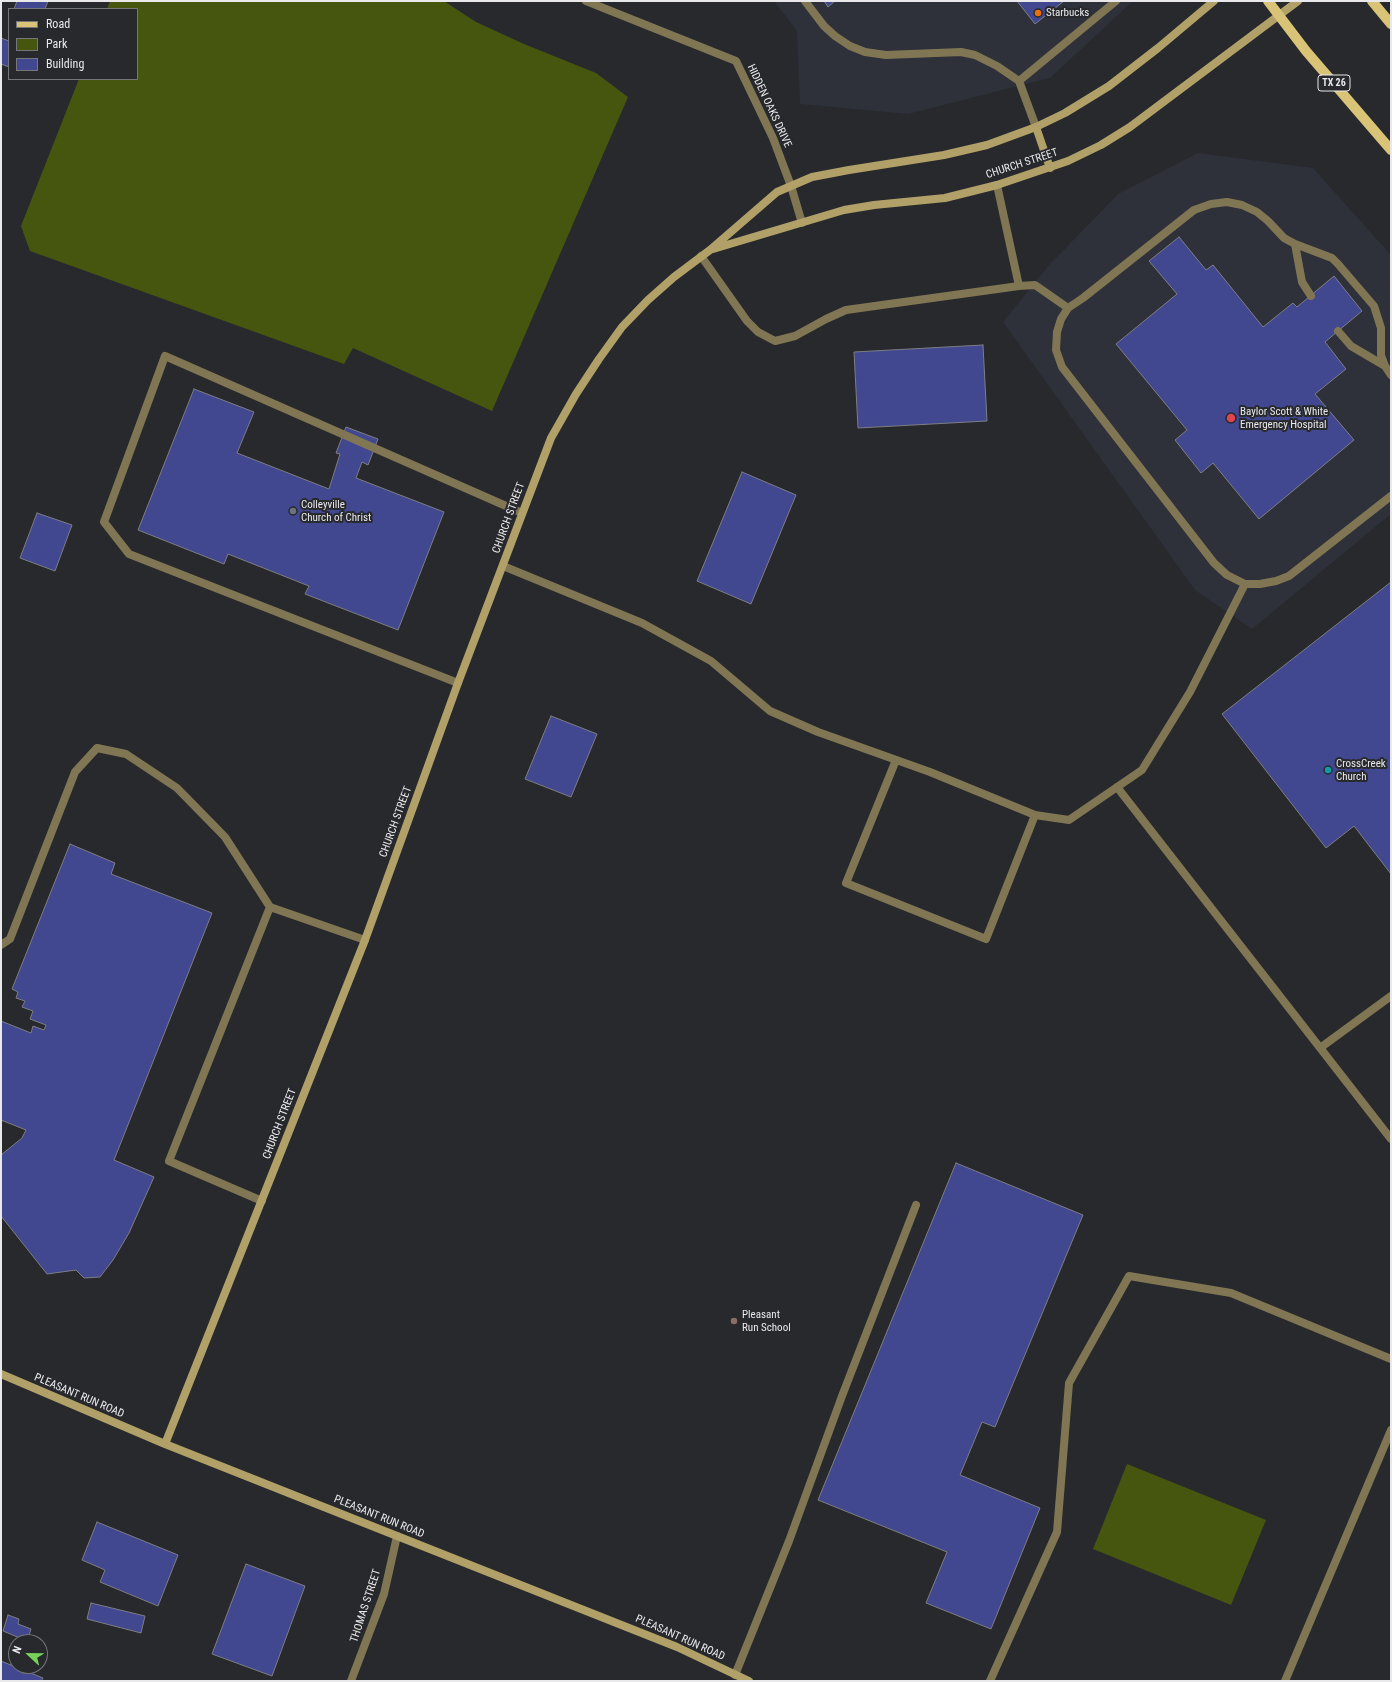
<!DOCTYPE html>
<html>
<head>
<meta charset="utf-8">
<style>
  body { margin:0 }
  #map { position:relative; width:1392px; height:1682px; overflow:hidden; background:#28292d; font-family:"Roboto Condensed",sans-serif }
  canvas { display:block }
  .frame { position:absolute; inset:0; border:2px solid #e9e9ec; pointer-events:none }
  .legend { position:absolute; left:8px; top:8px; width:130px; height:72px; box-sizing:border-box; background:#28292d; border:1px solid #757679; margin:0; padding:5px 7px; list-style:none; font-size:12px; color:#e9e9ec }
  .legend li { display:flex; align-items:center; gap:8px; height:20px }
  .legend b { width:20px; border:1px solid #757679 }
  .north { position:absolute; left:8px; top:1634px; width:40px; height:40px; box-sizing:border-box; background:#28292d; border:1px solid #757679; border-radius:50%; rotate:292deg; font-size:11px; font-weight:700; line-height:16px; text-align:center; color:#e9e9ec }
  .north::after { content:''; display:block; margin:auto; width:14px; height:18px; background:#77d259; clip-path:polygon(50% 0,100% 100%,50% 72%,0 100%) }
</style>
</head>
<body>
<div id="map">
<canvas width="1392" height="1682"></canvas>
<div class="frame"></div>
<ul class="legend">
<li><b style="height:5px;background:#d8c377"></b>Road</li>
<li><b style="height:11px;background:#46560f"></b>Park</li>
<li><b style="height:11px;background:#424890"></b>Building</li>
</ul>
<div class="north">N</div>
</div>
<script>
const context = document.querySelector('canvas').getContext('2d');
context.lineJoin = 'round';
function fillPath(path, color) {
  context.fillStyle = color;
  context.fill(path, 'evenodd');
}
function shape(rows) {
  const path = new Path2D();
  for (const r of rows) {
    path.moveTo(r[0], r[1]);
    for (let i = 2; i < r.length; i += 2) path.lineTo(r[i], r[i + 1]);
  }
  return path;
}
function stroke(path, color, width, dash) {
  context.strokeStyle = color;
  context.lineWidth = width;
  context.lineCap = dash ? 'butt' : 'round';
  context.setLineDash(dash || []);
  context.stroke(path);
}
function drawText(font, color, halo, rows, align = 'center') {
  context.font = font + ' "Roboto Condensed",sans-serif';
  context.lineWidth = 4;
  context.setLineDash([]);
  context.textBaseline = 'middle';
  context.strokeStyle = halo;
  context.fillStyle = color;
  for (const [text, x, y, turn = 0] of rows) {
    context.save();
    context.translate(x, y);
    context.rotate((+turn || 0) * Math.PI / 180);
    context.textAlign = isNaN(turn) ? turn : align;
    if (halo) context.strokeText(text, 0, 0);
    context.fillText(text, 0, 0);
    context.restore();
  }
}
const built = shape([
  [774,1,1133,1,1050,78,908,114,800,104,797,31],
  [1198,153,1313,168,1391,255,1391,514,1252,629,1195,590,1003,322,1050,264,1118,194]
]);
const green = shape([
  [110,1,444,1,476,22,524,44,596,73,628,97,492,411,353,348,344,364,30,251,21,226,79,79,137,79,137,9,107,9],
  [1127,1464,1266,1520,1231,1605,1093,1549]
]);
const building = shape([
  [17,1,48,1,45,9,14,9,17,1],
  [824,1,835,1,828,7,824,1],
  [1017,1,1064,1,1035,24,1017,1],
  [1,38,9,41,9,67,1,64,1,38],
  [1179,237,1206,270,1213,265,1263,327,1293,303,1297,307,1334,276,1362,311,1325,342,1346,369,1315,394,1354,440,1259,519,1213,463,1201,473,1175,440,1187,430,1116,344,1177,294,1149,261,1179,237],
  [983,345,987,421,858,428,854,352,983,345],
  [194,389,254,412,237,453,329,489,340,454,336,453,346,427,378,439,368,465,362,462,356,478,444,512,398,630,305,594,309,586,228,554,224,564,138,530,194,389],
  [742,472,796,495,751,604,697,581,742,472],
  [37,513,72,525,55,571,20,558,37,513],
  [1391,582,1391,874,1354,826,1326,848,1222,714,1391,582],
  [551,716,597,734,571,797,525,779,551,716],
  [70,844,115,863,111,874,212,913,114,1160,154,1177,129,1233,113,1260,100,1277,84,1278,76,1270,47,1274,1,1216,1,1155,22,1138,26,1130,1,1120,1,1021,31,1033,33,1026,44,1030,46,1025,30,1019,33,1011,22,1007,25,1001,16,998,18,992,12,989,70,844],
  [956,1163,1083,1215,995,1427,982,1422,960,1475,1040,1508,991,1629,926,1603,947,1552,818,1500,956,1163],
  [97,1522,178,1555,158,1606,100,1582,105,1570,82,1560,97,1522],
  [246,1564,305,1586,272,1676,212,1654,246,1564],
  [91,1603,145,1616,141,1633,87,1619,91,1603],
  [8,1615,19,1619,18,1624,31,1629,27,1641,3,1631,8,1615],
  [1,1661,43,1678,41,1681,1,1681,1,1661]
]);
const lane = shape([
  [805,1,824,26,835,36,850,46,865,52,886,55,961,52,975,55,997,66,1019,81],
  [1036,127,1019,81,1116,1],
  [997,185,1019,286],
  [1295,244,1302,282,1311,296],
  [701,256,747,321,758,332,775,341,795,336,826,319,846,310,1019,286,1035,285,1068,308],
  [1338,331,1351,346,1385,366],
  [1391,375,1385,366,1381,355,1381,328,1374,306,1338,264,1332,258,1295,244,1284,238,1268,221,1257,212,1242,205,1227,202,1211,204,1194,210,1083,298,1068,308,1061,319,1057,332,1056,350,1062,367,1214,563,1227,575,1245,584,1260,584,1276,581,1289,576,1391,496],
  [503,566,642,623,711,661,770,711,818,732,930,772,1035,815,1069,820,1142,770,1190,692,1245,584],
  [458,683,129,554,104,522,165,356,522,513],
  [896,760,846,883,986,939,1035,815],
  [1117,787,1391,1139],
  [1,945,10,939,75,772,97,748,126,754,177,788,225,837,270,907],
  [1320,1048,1391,996],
  [262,1201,169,1161,270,907,365,940],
  [735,1675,789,1541,842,1396,916,1205],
  [990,1681,1057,1532,1069,1383,1129,1276,1231,1293,1391,1359],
  [1285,1681,1391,1430]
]);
const street = shape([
  [586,1,736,61,773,138,791,186,802,223],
  [351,1681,384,1594,397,1536]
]);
const secondary = shape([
  [1036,127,1050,168],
  [713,249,844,210,874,205,945,198,997,185,1068,161,1101,145,1130,127,1298,1],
  [1,1374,165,1444,677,1647,749,1681],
  [165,1444,365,940,458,683,551,438,576,394,599,359,622,327,648,300,674,277,710,250,777,192,812,177,849,170,944,155,987,145,1036,127,1065,113,1109,86,1158,48,1214,1]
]);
const primary = shape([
  [1268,1,1306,51,1391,150],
  [1372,1,1391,24]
]);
const markers = [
  [1038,13,4,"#e8710a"],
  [1231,418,5,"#e0444e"],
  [293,511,4,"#6b7280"],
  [1328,770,4,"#0f9aa8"],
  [734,1321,4,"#8d6e63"]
];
const shields = [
  [1334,83,32]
];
const shieldNames = [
  ["TX 26",1334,83]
];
const poiNames = [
  ["Starbucks",1046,13],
  ["Baylor Scott & White",1240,412],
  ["Emergency Hospital",1240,425],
  ["Colleyville",301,505],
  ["Church of Christ",301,518],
  ["CrossCreek",1336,764],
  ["Church",1336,777],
  ["Pleasant",742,1315],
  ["Run School",742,1328]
];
const streetNames = [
  ["HIDDEN OAKS DRIVE",769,106,65],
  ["CHURCH STREET",1022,164,-18],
  ["CHURCH STREET",509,518,-70],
  ["CHURCH STREET",396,822,-70],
  ["CHURCH STREET",280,1124,-69],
  ["PLEASANT RUN ROAD",79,1396,23],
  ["PLEASANT RUN ROAD",379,1517,22],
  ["THOMAS STREET",366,1606,-72],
  ["PLEASANT RUN ROAD",680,1638,24]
];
fillPath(built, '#2e303a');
fillPath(green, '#46560f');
fillPath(building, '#424890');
stroke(building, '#7d7e83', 1);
stroke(lane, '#807653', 8);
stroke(street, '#807653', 8);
stroke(secondary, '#b1a168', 8);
stroke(primary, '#d8c377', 10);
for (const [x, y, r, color] of markers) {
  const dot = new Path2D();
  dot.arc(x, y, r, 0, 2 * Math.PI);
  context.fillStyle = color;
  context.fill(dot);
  stroke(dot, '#28292d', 1.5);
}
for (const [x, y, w] of shields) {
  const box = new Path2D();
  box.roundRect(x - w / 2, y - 8, w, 16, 3);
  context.fillStyle = '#28292d';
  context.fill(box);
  stroke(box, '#e9e9ec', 1);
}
drawText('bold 10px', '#e9e9ec', null, shieldNames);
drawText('11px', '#e9e9ec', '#28292d', poiNames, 'left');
drawText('11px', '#e9e9ec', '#28292d', streetNames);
</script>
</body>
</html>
